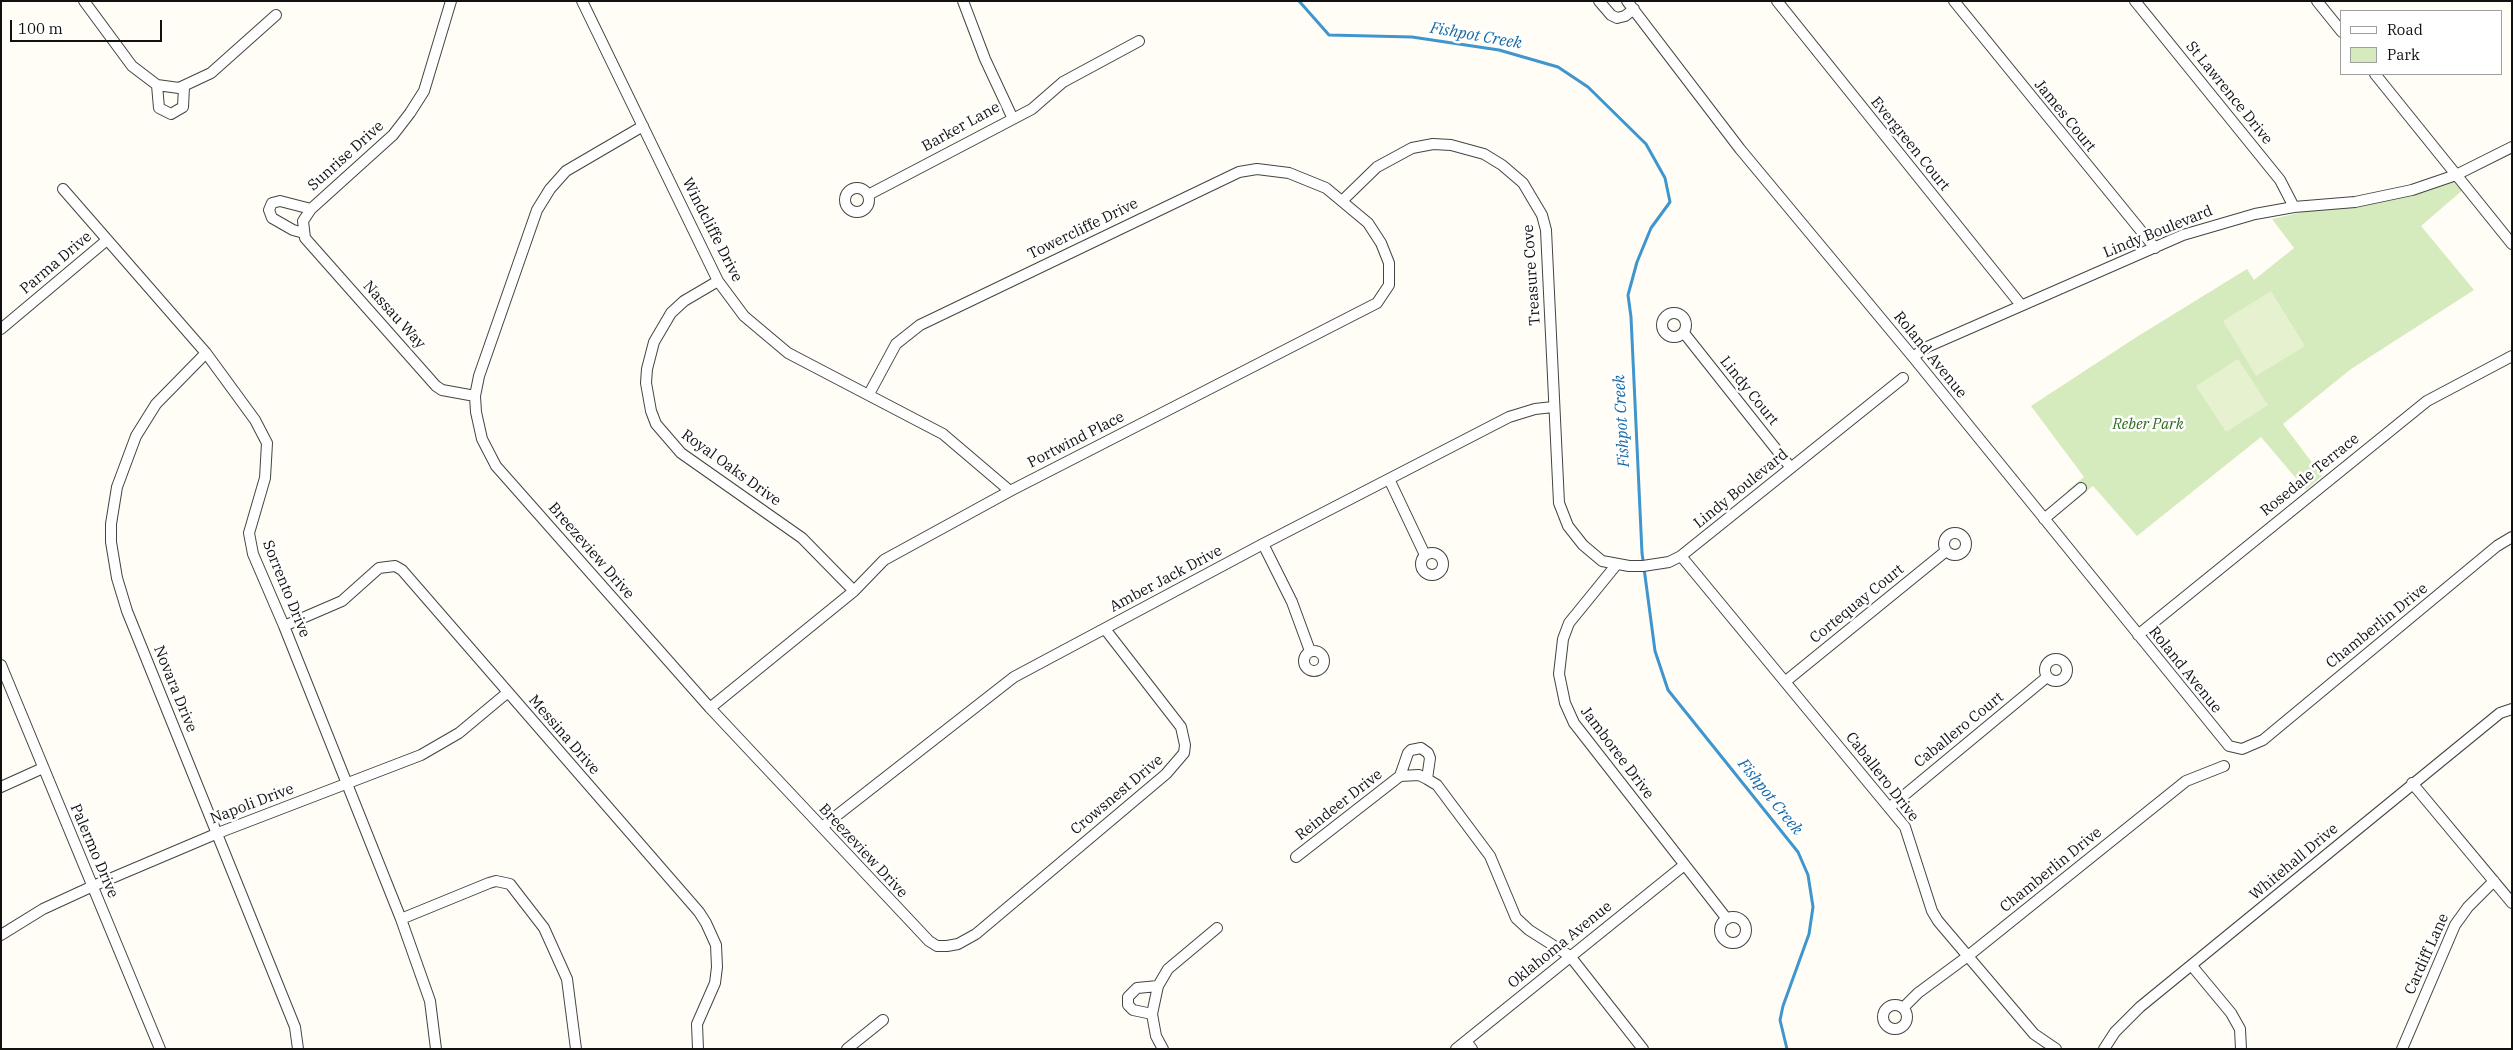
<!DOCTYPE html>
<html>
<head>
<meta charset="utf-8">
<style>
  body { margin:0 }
  #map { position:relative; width:2513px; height:1050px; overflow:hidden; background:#fffdf5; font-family:"IBM Plex Serif",serif }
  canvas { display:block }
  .frame { position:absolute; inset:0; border:2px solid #111; pointer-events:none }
  .legend { position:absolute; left:2340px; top:10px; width:162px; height:65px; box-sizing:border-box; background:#fff; border:1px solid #a0a0a0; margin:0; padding:6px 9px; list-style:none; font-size:15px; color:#111 }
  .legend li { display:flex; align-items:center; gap:10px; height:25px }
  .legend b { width:25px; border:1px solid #a0a0a0 }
  .scale { position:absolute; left:10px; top:20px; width:152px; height:22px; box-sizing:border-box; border:2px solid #111; border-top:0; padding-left:6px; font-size:15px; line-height:18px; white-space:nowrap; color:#111; -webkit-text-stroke:4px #fff; paint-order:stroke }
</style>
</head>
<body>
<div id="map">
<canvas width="2513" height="1050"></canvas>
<div class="frame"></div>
<ul class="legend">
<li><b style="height:6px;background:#fff"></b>Road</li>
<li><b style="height:14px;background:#d5ebbd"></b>Park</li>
</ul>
<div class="scale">100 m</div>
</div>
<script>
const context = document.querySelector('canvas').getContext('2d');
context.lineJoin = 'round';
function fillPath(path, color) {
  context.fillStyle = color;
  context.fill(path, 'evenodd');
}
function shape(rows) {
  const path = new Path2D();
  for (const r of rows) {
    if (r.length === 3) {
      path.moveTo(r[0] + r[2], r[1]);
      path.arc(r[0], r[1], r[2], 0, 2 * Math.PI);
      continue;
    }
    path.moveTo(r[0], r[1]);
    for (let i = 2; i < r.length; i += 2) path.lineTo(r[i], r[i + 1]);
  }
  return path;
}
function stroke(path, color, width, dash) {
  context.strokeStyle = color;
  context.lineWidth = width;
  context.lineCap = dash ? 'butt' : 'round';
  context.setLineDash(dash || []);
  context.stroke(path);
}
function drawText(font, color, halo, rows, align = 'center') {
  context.font = font + ' "IBM Plex Serif",serif';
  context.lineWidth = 5;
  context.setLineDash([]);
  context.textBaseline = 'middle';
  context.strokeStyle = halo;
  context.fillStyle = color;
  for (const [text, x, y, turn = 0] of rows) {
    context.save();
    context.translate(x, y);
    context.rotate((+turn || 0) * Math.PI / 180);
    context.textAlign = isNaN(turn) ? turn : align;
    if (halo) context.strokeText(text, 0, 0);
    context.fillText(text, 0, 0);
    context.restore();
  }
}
const green = shape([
  [2458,177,2464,189,2421,226,2474,290,2351,369,2283,424,2322,476,2306,490,2261,437,2137,536,2093,486,2075,501,2067,491,2084,477,2031,406,2135,338,2247,269,2254,280,2294,248,2272,219]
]);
const pitch = shape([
  [2271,291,2305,346,2256,376,2223,321],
  [2238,359,2268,405,2226,432,2196,386]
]);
const stream = shape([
  [1299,1,1329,35,1412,37,1499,50,1558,67,1588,87,1646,144,1665,178,1670,202,1651,228,1637,262,1628,295,1631,317,1642,553,1655,651,1668,690,1798,852,1808,875,1813,907,1809,934,1783,1006,1780,1020,1787,1049]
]);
const minor = shape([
  [84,1,132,66,157,85,179,88,211,73,276,15],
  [451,1,424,91,410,113,393,135,311,209,303,221,305,238,436,386,442,390,475,396],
  [582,1,718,281,744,316,788,353,943,434,1010,491],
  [1599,1,1611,15,1617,18,1625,16,1634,9],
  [1627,1,1740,149,1913,357,2229,746,2242,749,2263,740,2497,546,2512,537],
  [1777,1,2021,305],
  [1954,1,2155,248],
  [2135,1,2280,180,2294,207],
  [2317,1,2342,32],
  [2375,74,2512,244],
  [157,85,159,108,171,114,183,107,184,87],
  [1013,119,1032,109,1063,82,1139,41],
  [643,126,566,171,550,189,537,210,479,376,475,396,476,412,482,439,496,466,710,708,929,941,937,946,947,946,958,944,976,934,1166,774,1184,753,1185,745,1181,727,1105,629],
  [857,200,12],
  [63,189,206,353,255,420,267,443,265,478,249,533,253,554,284,626,401,919,430,1001,436,1049],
  [868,195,1013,119,985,59,963,1],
  [1342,201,1377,167,1412,148,1433,144,1451,145,1484,154,1502,165,1523,183,1542,215,1546,230,1559,503,1568,526,1583,545,1602,561,1629,566,1643,566,1669,562,1681,556,1903,378],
  [304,233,293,230,272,218,269,210,272,203,280,201,311,209],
  [718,281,684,301,671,313,654,342,647,369,646,383,651,411,656,424,681,453,802,538,854,591],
  [1674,325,12],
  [1,329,107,240],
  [1684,333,1791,468],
  [206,353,156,404,136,436,117,487,111,524,111,542,117,578,127,611,295,1027,298,1049],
  [1913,357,1927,347,2183,235,2255,214,2294,207,2355,202,2412,190,2456,175,2512,147],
  [1389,479,1425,555],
  [2044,519,2081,488],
  [1955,544,11],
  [1263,544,1292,602,1310,651],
  [1432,564,11],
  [1681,556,1905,827,1932,911,1938,921,2034,1034,2056,1049],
  [1617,564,1569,623,1563,639,1559,674,1565,703,1574,723,1727,919],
  [284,626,342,601,379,568,395,566,402,570,699,912,706,923,716,945,717,967,715,983,697,1024,698,1049],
  [2138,635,2427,401,2512,356],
  [1314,661,10],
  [2056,670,11],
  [1,665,160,1049],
  [1786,681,1946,551],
  [710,708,854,591,884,560,1010,491,1377,303,1389,285,1389,263,1381,243,1368,223,1326,188,1289,173,1257,169,1239,172,920,325,896,344,869,394],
  [1400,776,1408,753,1411,750,1421,748,1428,753,1430,758,1427,779],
  [2412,783,2512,903],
  [1,787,43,768],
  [1890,807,2047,677],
  [822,827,1014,677,1263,544,1509,417,1535,409,1553,407],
  [1296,857,1400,776,1419,775,1427,779,1437,785,1490,856,1516,918,1529,930,1570,956,1643,1049],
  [1733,930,13],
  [401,919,489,883,496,881,510,884,544,928,567,979,576,1049],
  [1,935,43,909,93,886,218,833,421,755,459,733,507,693],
  [2192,966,2231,1013,2240,1029,2241,1049],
  [1895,1017,12],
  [1903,1008,1918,993,1968,956,2186,781,2224,766],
  [1152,1014,1133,1010,1128,1005,1128,997,1137,988,1158,986],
  [1466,1041,1472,1049],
  [847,1049,883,1020],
  [1163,1049,1156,1036,1152,1014,1158,986,1168,969,1217,928],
  [1456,1049,1683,866],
  [2104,1049,2115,1032,2140,1007,2500,713,2512,709],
  [2402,1049,2455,925,2468,907,2494,881]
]);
const streetNames = [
  ["St Lawrence Drive",2229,93,51],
  ["James Court",2065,116,51],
  ["Barker Lane",961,127,-29],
  ["Evergreen Court",1910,144,51],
  ["Sunrise Drive",346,156,-42],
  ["Towercliffe Drive",1083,229,-26],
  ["Windcliffe Drive",712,230,63],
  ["Lindy Boulevard",2158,232,-22],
  ["Parma Drive",56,263,-40],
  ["Treasure Cove",1532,275,-94],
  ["Nassau Way",394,315,48],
  ["Roland Avenue",1930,355,51],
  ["Lindy Court",1749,391,51],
  ["Portwind Place",1076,440,-27],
  ["Royal Oaks Drive",731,468,36],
  ["Rosedale Terrace",2310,475,-39],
  ["Lindy Boulevard",1741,489,-39],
  ["Breezeview Drive",591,551,49],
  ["Amber Jack Drive",1166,579,-28],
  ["Sorrento Drive",286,589,68],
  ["Cortequay Court",1857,604,-39],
  ["Chamberlin Drive",2377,626,-39],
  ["Roland Avenue",2185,670,51],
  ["Novara Drive",175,689,68],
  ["Caballero Court",1959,730,-39],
  ["Messina Drive",564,735,49],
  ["Jamboree Drive",1617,753,53],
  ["Caballero Drive",1882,777,52],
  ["Crowsnest Drive",1117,795,-40],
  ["Napoli Drive",252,804,-21],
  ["Reindeer Drive",1339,805,-38],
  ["Palermo Drive",94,851,67],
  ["Breezeview Drive",863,851,47],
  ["Whitehall Drive",2294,862,-40],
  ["Chamberlin Drive",2051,870,-39],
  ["Oklahoma Avenue",1560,945,-39],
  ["Cardiff Lane",2427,954,-66]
];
const parkNames = [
  ["Reber Park",2148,425]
];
const waterNames = [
  ["Fishpot Creek",1476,36,10],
  ["Fishpot Creek",1622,421,-93],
  ["Fishpot Creek",1770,797,51]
];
fillPath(green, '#d5ebbd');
fillPath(pitch, '#e6f2cf');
stroke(stream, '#3f96cf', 3);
stroke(minor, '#444', 12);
stroke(minor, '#fff', 10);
drawText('15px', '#111', '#fff', streetNames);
drawText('italic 15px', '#2f6b1f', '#fff', parkNames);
drawText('italic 16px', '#1768a6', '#fff', waterNames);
</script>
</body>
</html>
